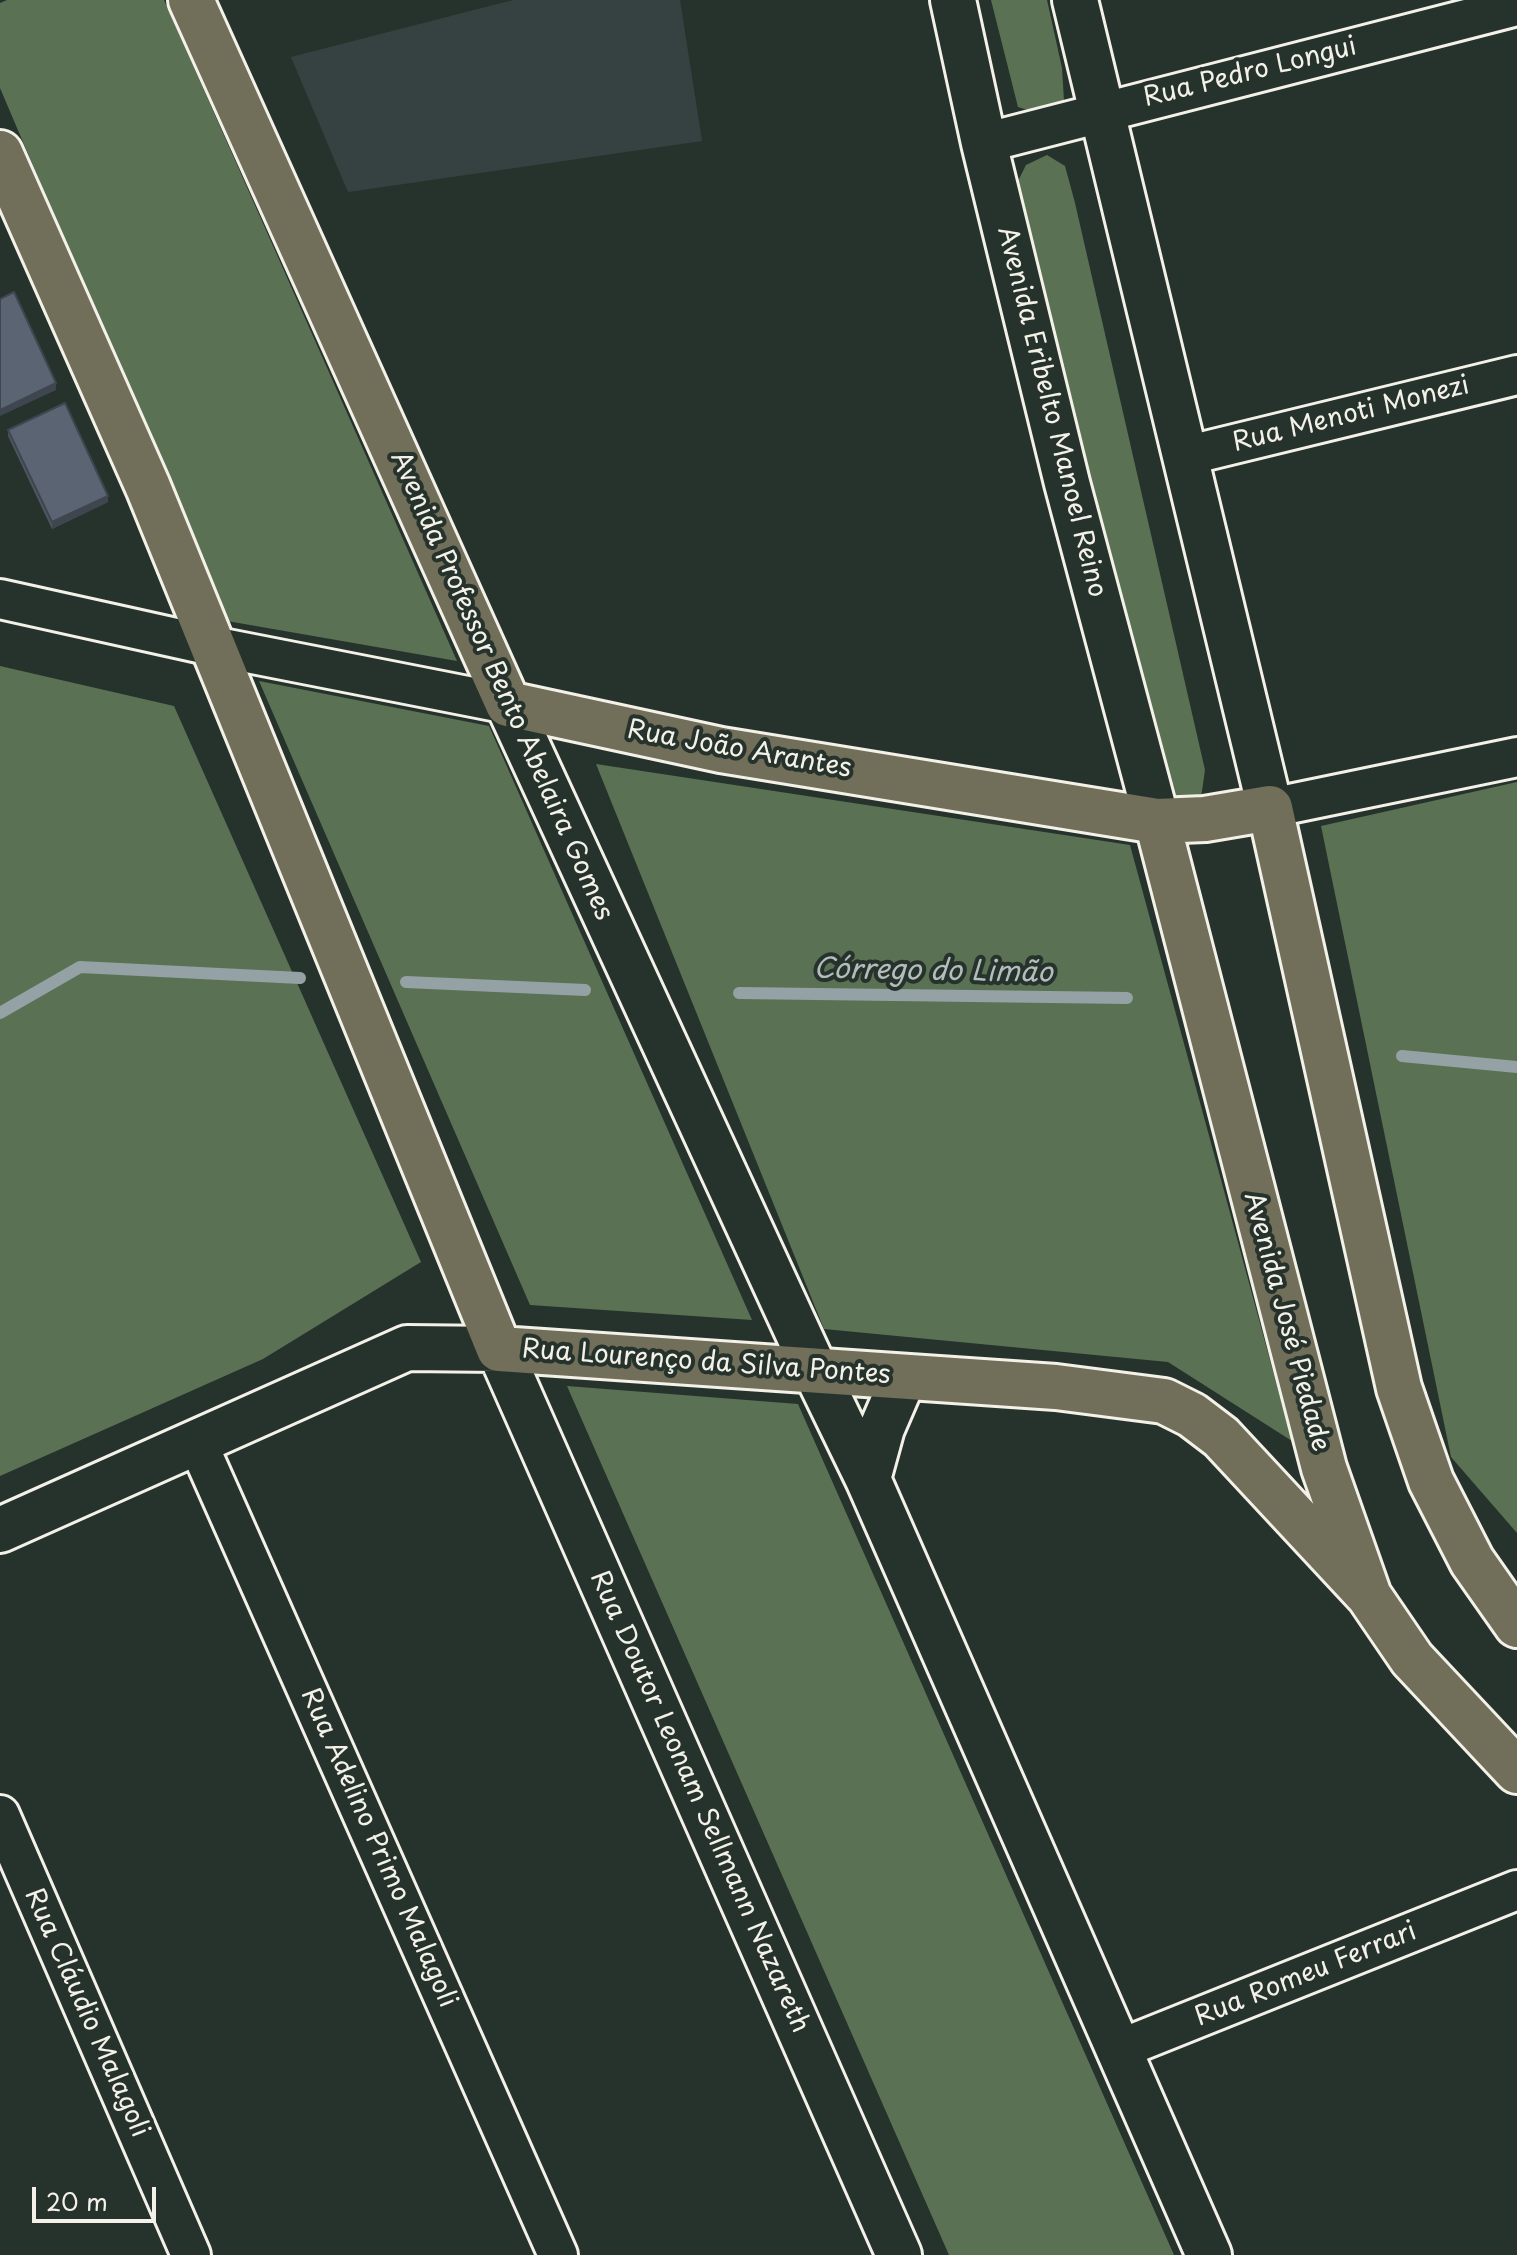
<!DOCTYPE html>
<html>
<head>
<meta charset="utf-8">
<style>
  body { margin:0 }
  #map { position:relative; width:1517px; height:2255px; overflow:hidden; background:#26332d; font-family:"Playpen Sans",sans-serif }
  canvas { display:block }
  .scale { position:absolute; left:32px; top:2187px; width:124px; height:36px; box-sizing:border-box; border:4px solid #f4f1e8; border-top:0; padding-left:10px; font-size:24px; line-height:28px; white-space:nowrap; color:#f4f1e8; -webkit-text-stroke:6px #26332d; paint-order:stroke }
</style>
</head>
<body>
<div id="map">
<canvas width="1517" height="2255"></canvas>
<div class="scale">20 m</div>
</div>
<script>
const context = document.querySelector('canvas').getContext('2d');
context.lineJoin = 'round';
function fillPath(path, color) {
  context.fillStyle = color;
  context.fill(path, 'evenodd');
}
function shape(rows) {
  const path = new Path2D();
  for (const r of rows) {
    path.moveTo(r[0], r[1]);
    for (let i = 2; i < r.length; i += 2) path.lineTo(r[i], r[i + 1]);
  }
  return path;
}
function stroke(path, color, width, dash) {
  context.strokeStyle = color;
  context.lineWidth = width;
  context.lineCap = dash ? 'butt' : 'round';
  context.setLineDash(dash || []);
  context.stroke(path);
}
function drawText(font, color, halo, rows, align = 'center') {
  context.font = font + ' "Playpen Sans",sans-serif';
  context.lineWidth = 8;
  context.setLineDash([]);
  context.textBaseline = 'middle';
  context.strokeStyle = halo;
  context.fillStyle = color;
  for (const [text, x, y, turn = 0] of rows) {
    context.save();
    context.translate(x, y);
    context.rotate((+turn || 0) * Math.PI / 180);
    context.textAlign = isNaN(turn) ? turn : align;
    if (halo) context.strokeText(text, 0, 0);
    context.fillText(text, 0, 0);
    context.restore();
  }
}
const built = shape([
  [513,0,680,0,702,141,348,192,291,57]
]);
const green = shape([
  [7,0,164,0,457,661,227,621,0,88,0,3],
  [991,0,1047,0,1062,68,1064,101,1044,115,1018,107],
  [1047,155,1065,166,1075,203,1205,770,1201,798,1158,807,1016,185,1026,165],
  [0,666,174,706,421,1262,263,1359,0,1476],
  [259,681,489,726,752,1320,530,1305],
  [596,764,1130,845,1292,1441,1168,1362,824,1329],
  [1517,782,1517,1533,1451,1457,1321,826],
  [567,1386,798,1404,1174,2255,949,2255]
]);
const stream = shape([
  [406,982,585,990],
  [739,993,1127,998],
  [0,1013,80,967,300,978],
  [1402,1056,1517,1067]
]);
const minor = shape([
  [984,143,1517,6],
  [1185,456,1517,375],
  [0,599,212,646,508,704],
  [1270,808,1517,757],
  [197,1442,558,2255],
  [0,1815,191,2255],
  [1120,2049,1517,1890]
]);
const tertiary = shape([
  [508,704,815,1370,868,1479,1209,2255],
  [868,1479,882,1428,904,1377],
  [0,1530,407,1348,499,1349,899,2255]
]);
const secondary = shape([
  [953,0,984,143,1067,483,1157,821],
  [1075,0,1270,808]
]);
const primary = shape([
  [191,0,508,704,721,750,1157,821,1205,819,1270,808,1399,1388,1431,1481,1472,1561,1517,1625],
  [0,153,148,487,499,1349,1056,1387,1164,1401,1192,1415,1221,1437,1369,1596],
  [1157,821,1324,1468,1369,1596,1412,1659,1517,1771]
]);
const wall = shape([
  [8,430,108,502,52,529,8,436]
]);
const shadedWall = shape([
  [56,383,56,390,0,416,0,410],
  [108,496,108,502,52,529,52,522]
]);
const building = shape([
  [14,292,56,383,0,410,0,299,14,292],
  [65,403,108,496,52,522,8,430,65,403]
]);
const streetNames = [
  ["Rua Pedro Longui",1250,73,-14],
  ["Avenida Eribelto Manoel Reino",1051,412,76],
  ["Rua Menoti Monezi",1351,415,-14],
  ["Avenida Professor Bento Abelaira Gomes",501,686,66],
  ["Rua João Arantes",739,750,10],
  ["Avenida José Piedade",1286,1322,75],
  ["Rua Lourenço da Silva Pontes",706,1363,4],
  ["Rua Doutor Leonam Sellmann Nazareth",699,1802,66],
  ["Rua Adelino Primo Malagoli",378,1848,66],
  ["Rua Romeu Ferrari",1306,1975,-22],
  ["Rua Cláudio Malagoli",86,2013,66]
];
const waterNames = [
  ["Córrego do Limão",933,972,1]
];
fillPath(built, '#364242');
fillPath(green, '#5b7154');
stroke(stream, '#94a2a5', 12);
stroke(minor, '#f4f1e8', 44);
stroke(tertiary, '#f4f1e8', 50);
stroke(secondary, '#f4f1e8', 50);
stroke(primary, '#f4f1e8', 50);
stroke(minor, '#26332d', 38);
stroke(tertiary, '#26332d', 44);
stroke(secondary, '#26332d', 44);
stroke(primary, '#716e59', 44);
fillPath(wall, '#4e5662');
fillPath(shadedWall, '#404650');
fillPath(building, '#5b6472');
stroke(building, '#404650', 2);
drawText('26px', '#f4f1e8', '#26332d', streetNames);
drawText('italic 28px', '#b4bdbb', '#26332d', waterNames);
</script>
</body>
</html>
